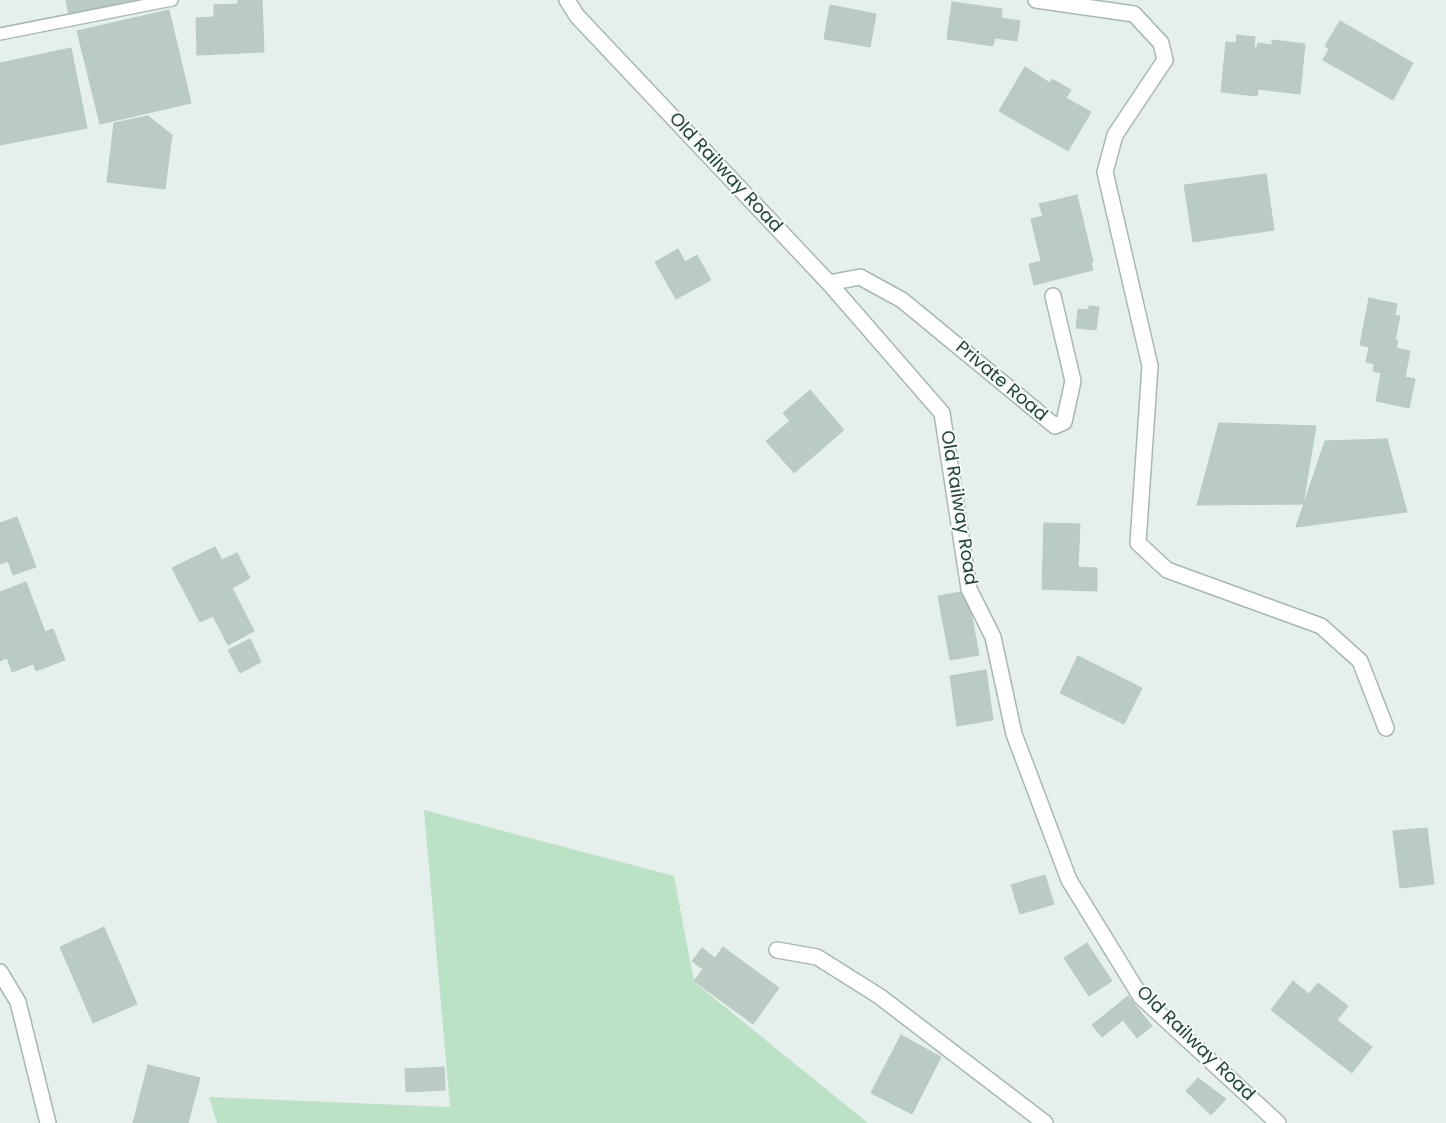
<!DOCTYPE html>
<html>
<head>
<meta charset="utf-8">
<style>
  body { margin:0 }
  canvas { display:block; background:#e5efeb }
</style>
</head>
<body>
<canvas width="1446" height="1123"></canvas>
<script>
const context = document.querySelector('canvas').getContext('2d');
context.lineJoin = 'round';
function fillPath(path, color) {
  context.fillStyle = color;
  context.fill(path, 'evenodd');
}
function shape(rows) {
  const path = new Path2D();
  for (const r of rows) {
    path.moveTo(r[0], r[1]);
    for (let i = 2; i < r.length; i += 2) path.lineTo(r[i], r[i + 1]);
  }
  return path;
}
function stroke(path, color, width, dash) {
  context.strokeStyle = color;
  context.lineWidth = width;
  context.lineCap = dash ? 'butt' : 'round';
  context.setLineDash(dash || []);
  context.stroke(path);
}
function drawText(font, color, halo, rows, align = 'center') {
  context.font = font + ' Poppins,sans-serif';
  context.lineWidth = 4;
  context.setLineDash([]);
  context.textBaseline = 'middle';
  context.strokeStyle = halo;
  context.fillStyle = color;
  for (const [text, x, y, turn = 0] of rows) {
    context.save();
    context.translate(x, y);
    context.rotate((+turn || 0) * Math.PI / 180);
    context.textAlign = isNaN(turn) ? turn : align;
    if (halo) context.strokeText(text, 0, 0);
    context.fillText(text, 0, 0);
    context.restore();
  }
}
const green = shape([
  [424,810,674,876,694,982,868,1123,217,1123,209,1097,450,1107]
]);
const building = shape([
  [66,0,152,0,69,15,66,0],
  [238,0,262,0,264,52,197,55,196,18,214,17,214,5,238,4,238,0],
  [952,2,1002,9,1001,18,1020,21,1017,41,995,38,993,46,947,39,952,2],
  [830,5,876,14,870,47,824,39,830,5],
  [169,10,191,103,100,124,77,31,169,10],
  [1340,21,1413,63,1393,100,1323,60,1329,49,1325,46,1340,21],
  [1237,35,1255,37,1254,47,1257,48,1258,43,1272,45,1272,40,1305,44,1300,94,1258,89,1257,96,1221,92,1226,42,1236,43,1237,35],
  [71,48,87,128,0,145,0,63,71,48],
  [1025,67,1050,83,1052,79,1071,90,1066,98,1091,112,1068,151,999,111,1025,67],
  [148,116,172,135,165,189,107,182,114,123,148,116],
  [1266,174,1274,230,1193,242,1184,185,1266,174],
  [1077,195,1093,262,1091,263,1093,270,1034,285,1029,264,1041,261,1031,219,1043,216,1039,204,1077,195],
  [678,249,685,262,697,255,711,280,676,299,655,262,678,249],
  [1369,298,1397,304,1395,315,1400,316,1395,340,1398,340,1396,348,1410,351,1405,377,1415,379,1409,408,1376,401,1381,373,1373,371,1374,364,1366,362,1369,347,1360,345,1369,298],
  [1089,306,1099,307,1096,330,1076,328,1078,309,1089,310,1089,306],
  [810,390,844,430,794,473,766,441,790,421,783,413,810,390],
  [1219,423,1316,426,1303,504,1197,505,1219,423],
  [1387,439,1407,512,1296,527,1325,441,1387,439],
  [17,517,36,567,13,575,8,561,0,564,0,523,17,517],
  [1044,523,1080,524,1078,567,1097,568,1097,591,1042,589,1044,523],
  [215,547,222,560,237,553,250,578,232,588,254,631,228,645,213,616,200,622,172,568,215,547],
  [26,582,45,632,53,629,65,660,36,671,33,664,12,672,7,658,0,661,0,592,26,582],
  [967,591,979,655,950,660,938,596,967,591],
  [250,639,261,662,240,673,228,650,250,639],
  [1078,656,1142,688,1124,724,1060,693,1078,656],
  [986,670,993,720,957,726,950,676,986,670],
  [1427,828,1434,884,1400,888,1393,831,1427,828],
  [1045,875,1054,904,1020,914,1011,885,1045,875],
  [104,927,137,1004,93,1023,60,947,104,927],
  [1087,943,1112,981,1089,996,1064,958,1087,943],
  [723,947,779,988,753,1024,694,981,703,969,692,961,702,948,715,958,723,947],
  [1293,981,1309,994,1318,983,1348,1006,1337,1020,1372,1047,1352,1073,1271,1010,1293,981],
  [1128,996,1152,1026,1137,1038,1123,1020,1102,1037,1092,1025,1128,996],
  [901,1035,941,1057,912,1114,871,1093,901,1035],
  [148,1065,200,1078,188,1123,133,1123,148,1065],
  [444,1067,445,1090,406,1092,405,1069,444,1067],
  [1198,1078,1226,1099,1211,1115,1186,1091,1198,1078]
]);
const service = shape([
  [0,34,172,0]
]);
const minor = shape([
  [567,0,577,16,829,283,942,413,969,589,993,637,1014,734,1069,880,1141,997,1278,1123],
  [1036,0,1134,14,1161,43,1165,60,1115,135,1105,172,1150,366,1138,543,1167,570,1321,626,1360,661,1386,728],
  [829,283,860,277,902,300,1055,426,1064,422,1073,381,1053,296],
  [777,950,817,957,879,996,1045,1123]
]);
const tertiary = shape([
  [0,972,18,1002,48,1123]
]);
const streetNames = [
  ["Old Railway Road",725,173,47],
  ["Private Road",1001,382,40],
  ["Old Railway Road",958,508,81],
  ["Old Railway Road",1195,1044,44]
];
fillPath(green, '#bce2c6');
fillPath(building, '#bacbc4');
stroke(building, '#b6cac2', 1);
stroke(service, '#a7b8b2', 14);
stroke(minor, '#a7b8b2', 18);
stroke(tertiary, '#a7b8b2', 18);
stroke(service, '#fff', 11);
stroke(minor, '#fff', 15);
stroke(tertiary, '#fff', 15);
drawText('18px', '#22433a', '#f6fbf9', streetNames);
</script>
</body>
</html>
